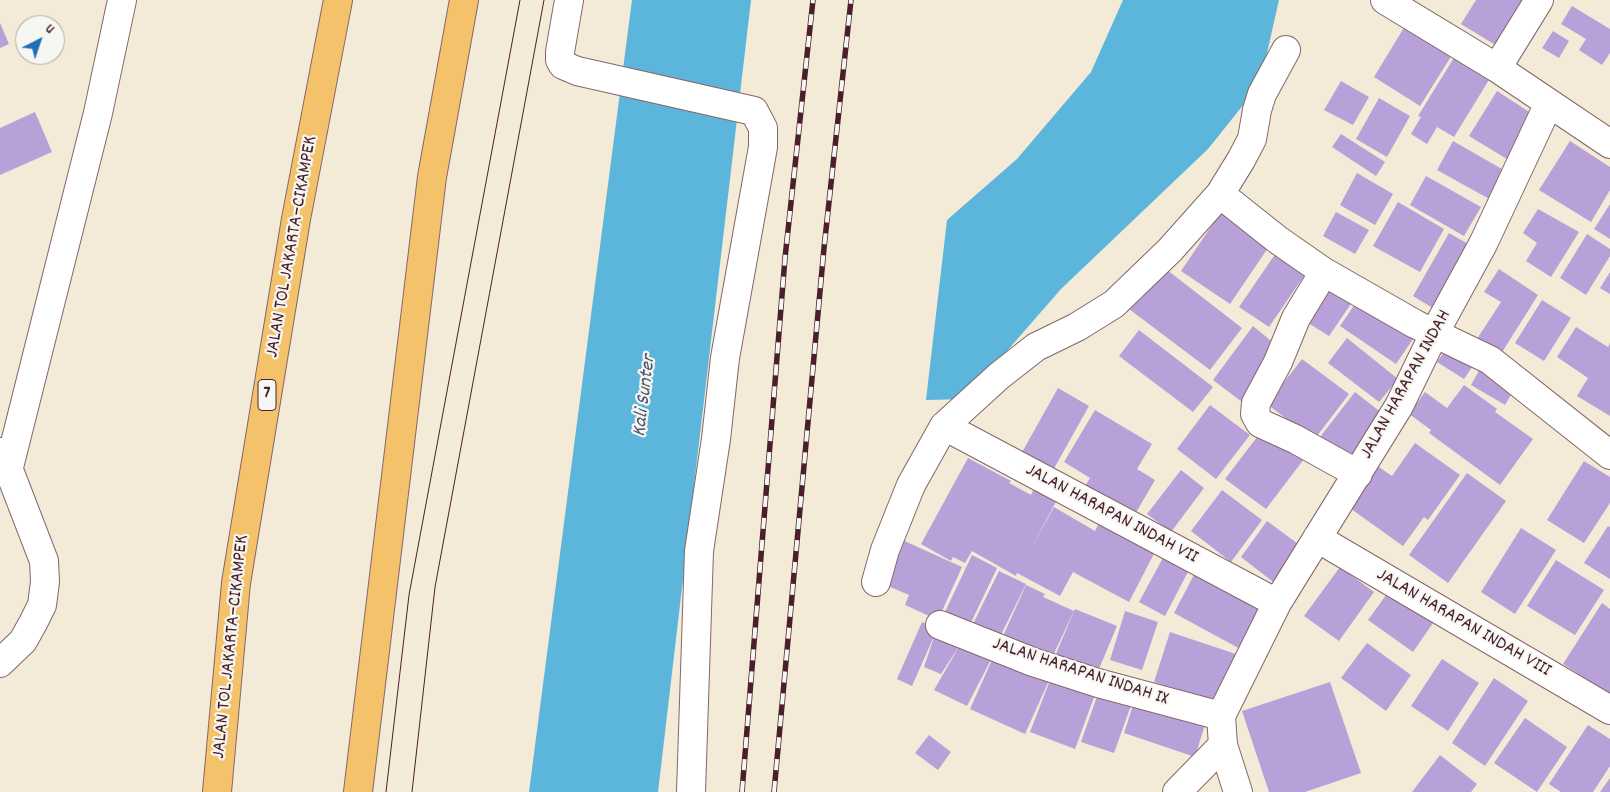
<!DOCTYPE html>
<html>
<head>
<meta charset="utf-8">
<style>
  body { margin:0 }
  #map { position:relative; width:1610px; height:792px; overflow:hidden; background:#f3ead8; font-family:Dekko,sans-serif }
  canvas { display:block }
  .north { position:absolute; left:15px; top:15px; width:50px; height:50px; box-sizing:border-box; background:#f6f6f2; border:1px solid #b1a0a2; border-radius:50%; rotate:41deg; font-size:14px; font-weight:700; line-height:20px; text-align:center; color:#4a1f2b }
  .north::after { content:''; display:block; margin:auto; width:18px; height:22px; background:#1f6fb2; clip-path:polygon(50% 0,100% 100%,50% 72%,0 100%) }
</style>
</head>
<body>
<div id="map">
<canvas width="1610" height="792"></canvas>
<div class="north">U</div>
</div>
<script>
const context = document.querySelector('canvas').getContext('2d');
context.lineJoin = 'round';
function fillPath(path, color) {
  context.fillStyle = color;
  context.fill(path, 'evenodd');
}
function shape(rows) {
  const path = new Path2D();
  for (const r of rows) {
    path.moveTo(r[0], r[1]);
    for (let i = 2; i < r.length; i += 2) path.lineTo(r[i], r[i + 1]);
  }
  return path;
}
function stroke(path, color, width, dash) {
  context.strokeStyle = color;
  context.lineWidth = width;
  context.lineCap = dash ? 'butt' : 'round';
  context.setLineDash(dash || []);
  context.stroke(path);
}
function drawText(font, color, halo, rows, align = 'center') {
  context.font = font + ' Dekko,sans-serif';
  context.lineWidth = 4.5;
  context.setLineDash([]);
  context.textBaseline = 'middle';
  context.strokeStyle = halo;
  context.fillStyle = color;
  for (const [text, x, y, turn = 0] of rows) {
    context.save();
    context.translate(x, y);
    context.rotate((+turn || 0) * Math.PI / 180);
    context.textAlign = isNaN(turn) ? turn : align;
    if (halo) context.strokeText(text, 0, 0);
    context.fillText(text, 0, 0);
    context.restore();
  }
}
const water = shape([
  [632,0,751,0,658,792,529,792],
  [1123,0,1279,0,1260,84,1208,149,1061,289,965,399,926,400,947,220,1017,159,1091,72]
]);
const building = shape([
  [1476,0,1535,0,1497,46,1461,24],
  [1572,6,1610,29,1610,53,1602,65,1579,50,1586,39,1561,24],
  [0,23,9,44,0,48],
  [1405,26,1452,55,1420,106,1374,77],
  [1553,31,1569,41,1559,58,1542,48],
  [1460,48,1495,70,1454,137,1437,127,1427,144,1411,134,1421,117,1418,116],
  [1341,81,1369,97,1353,125,1324,110],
  [1497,91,1534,115,1507,159,1469,136],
  [1379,98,1410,116,1387,157,1356,139],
  [35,112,52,152,0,175,0,128],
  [1341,134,1385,162,1376,176,1332,147],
  [1453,141,1509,173,1493,201,1437,170],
  [1570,141,1610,167,1610,190,1591,222,1539,190],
  [1357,173,1393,194,1375,225,1340,205],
  [1426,176,1481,207,1464,236,1410,205],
  [1398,202,1444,229,1420,272,1373,246],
  [1610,204,1610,239,1594,229],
  [1223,209,1272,242,1230,304,1181,271],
  [1538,209,1579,232,1551,277,1526,261,1537,243,1523,233],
  [1336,212,1369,230,1355,254,1323,236],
  [1449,233,1477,249,1441,313,1413,296],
  [1587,234,1610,249,1610,256,1586,295,1560,278],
  [1278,250,1308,270,1269,327,1239,307],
  [1162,266,1242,328,1210,370,1129,309],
  [1499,269,1538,295,1499,357,1475,342,1501,302,1484,292],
  [1610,272,1610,294,1600,288],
  [1332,282,1355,298,1329,336,1305,321],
  [1542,300,1571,318,1544,361,1515,343],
  [1357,301,1413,339,1396,364,1340,326],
  [1253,326,1281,349,1246,405,1213,380],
  [1576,327,1608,347,1610,343,1610,416,1577,396,1588,378,1557,357],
  [1139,330,1213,387,1193,412,1119,356],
  [1347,338,1398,379,1379,402,1328,363],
  [1447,348,1474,364,1464,379,1437,362],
  [1302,359,1349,394,1314,440,1267,404],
  [1480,369,1514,390,1505,405,1471,385],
  [1464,385,1497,409,1495,412,1533,439,1500,485,1429,433,1431,430,1409,414,1425,392,1447,408],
  [1058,388,1089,406,1052,472,1021,454],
  [1355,392,1387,417,1353,462,1320,437],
  [1210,405,1250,435,1216,479,1177,449],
  [1095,410,1152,444,1137,469,1155,480,1130,523,1081,493,1090,478,1064,462],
  [1264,428,1304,459,1266,509,1225,479],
  [1415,443,1460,475,1428,520,1424,517,1403,546,1347,506,1376,465,1392,476],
  [968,458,1011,481,1009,483,1031,495,1035,486,1058,498,1029,552,1054,507,1095,531,1101,519,1157,548,1129,602,1073,572,1060,596,1017,573,1016,576,972,551,965,563,953,557,951,561,921,544],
  [1584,461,1610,477,1610,503,1584,543,1547,520],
  [1181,470,1204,488,1171,532,1147,514],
  [1467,473,1506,501,1448,583,1409,555],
  [1222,490,1262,520,1231,562,1191,531],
  [1267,521,1305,549,1277,585,1241,557],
  [1608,526,1610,527,1610,579,1584,563],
  [1521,528,1556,550,1515,614,1481,592],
  [900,539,962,567,938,620,905,605,909,595,881,583],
  [1165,554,1190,568,1165,616,1139,602],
  [972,555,997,568,967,631,942,618],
  [1556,560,1604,590,1575,635,1527,606],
  [1340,567,1374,592,1339,641,1304,616],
  [1197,569,1267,607,1244,651,1174,613],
  [999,571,1026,584,997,643,970,630],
  [1026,585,1045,594,1043,597,1074,611,1049,664,999,645],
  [1389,591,1433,623,1413,652,1368,620],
  [1602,603,1610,609,1610,694,1563,664],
  [1075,609,1117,626,1094,681,1052,663],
  [1125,611,1158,622,1142,670,1110,660],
  [922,622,995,652,967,706,934,690,960,645,941,674,924,667,935,634,912,686,897,679],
  [1170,632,1236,654,1219,704,1154,682],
  [1367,643,1411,675,1386,711,1341,678],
  [996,651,1051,676,1025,734,970,709],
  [1442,659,1479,683,1448,731,1411,706],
  [1052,675,1096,692,1075,749,1030,732],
  [1494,678,1528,701,1485,766,1452,743],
  [1330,682,1361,773,1305,792,1269,792,1242,711],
  [1101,685,1134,697,1114,753,1081,742],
  [1136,696,1207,718,1195,757,1124,733],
  [1525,718,1567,747,1537,792,1494,763],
  [1588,725,1610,739,1610,766,1593,792,1561,792,1549,784],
  [929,735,951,752,938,770,915,753],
  [1440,755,1477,784,1471,792,1412,792],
  [1610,778,1610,792,1600,792]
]);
const minor = shape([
  [569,0,560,52,560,60,563,65,577,71,754,111,763,128,763,147,725,358,716,439,699,551,691,792],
  [1385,0,1497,68],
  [1549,103,1610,144],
  [1220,194,1278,240,1324,272,1415,324,1490,360,1610,455],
  [1324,272,1296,318,1278,362,1256,403,1255,414,1260,423,1295,439,1358,474],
  [944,426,1277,603],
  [9,467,98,113,122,0],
  [1317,538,1610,710],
  [876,582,885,550,911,485,944,426,999,376,1036,347,1077,327,1114,304,1170,250,1220,194,1241,160,1252,139,1257,110,1262,94,1286,50],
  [940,625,1033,662,1098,683,1221,716],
  [0,663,23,641,33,623,42,605,45,582,44,561,2,452],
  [1177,792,1223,745],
  [1238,792,1223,745,1221,716,1277,603,1399,406,1435,332,1483,244,1549,103,1497,68,1539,0]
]);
const highway = shape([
  [217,792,236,583,296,219,338,0],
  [358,792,432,177,464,0]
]);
const tram = shape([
  [386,792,409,595,520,0],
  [412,792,435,587,544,0]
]);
const rail = shape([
  [742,792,785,258,813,0],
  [774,792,824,248,851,0]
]);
const shields = [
  [267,395,18]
];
const shieldNames = [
  ["7",267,395]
];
const streetNames = [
  ["JALAN TOL JAKARTA–CIKAMPEK",293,247,-80],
  ["JALAN HARAPAN INDAH",1407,385,-61],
  ["JALAN HARAPAN INDAH VII",1111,515,28],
  ["JALAN HARAPAN INDAH VIII",1463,624,30],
  ["JALAN TOL JAKARTA–CIKAMPEK",232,647,-84],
  ["JALAN HARAPAN INDAH IX",1080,673,18]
];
const waterNames = [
  ["Kali Sunter",646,396,-83]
];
fillPath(water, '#5cb5da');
fillPath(building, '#b8a1d8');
stroke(minor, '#856668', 30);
stroke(highway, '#856668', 30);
stroke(minor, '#fff', 28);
stroke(highway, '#f4c26a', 28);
stroke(tram, '#4a1f2b', 1);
stroke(rail, '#4a1f2b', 5.5);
stroke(rail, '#f6f6f2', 4, [11]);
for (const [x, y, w] of shields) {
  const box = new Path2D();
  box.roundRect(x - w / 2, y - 15.5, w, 31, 4);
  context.fillStyle = '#f6f6f2';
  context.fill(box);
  stroke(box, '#4a1f2b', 1);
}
drawText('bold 18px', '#4a1f2b', null, shieldNames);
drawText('19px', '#4a1f2b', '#f6f6f2', streetNames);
drawText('italic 20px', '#505468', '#f6f6f2', waterNames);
</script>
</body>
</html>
